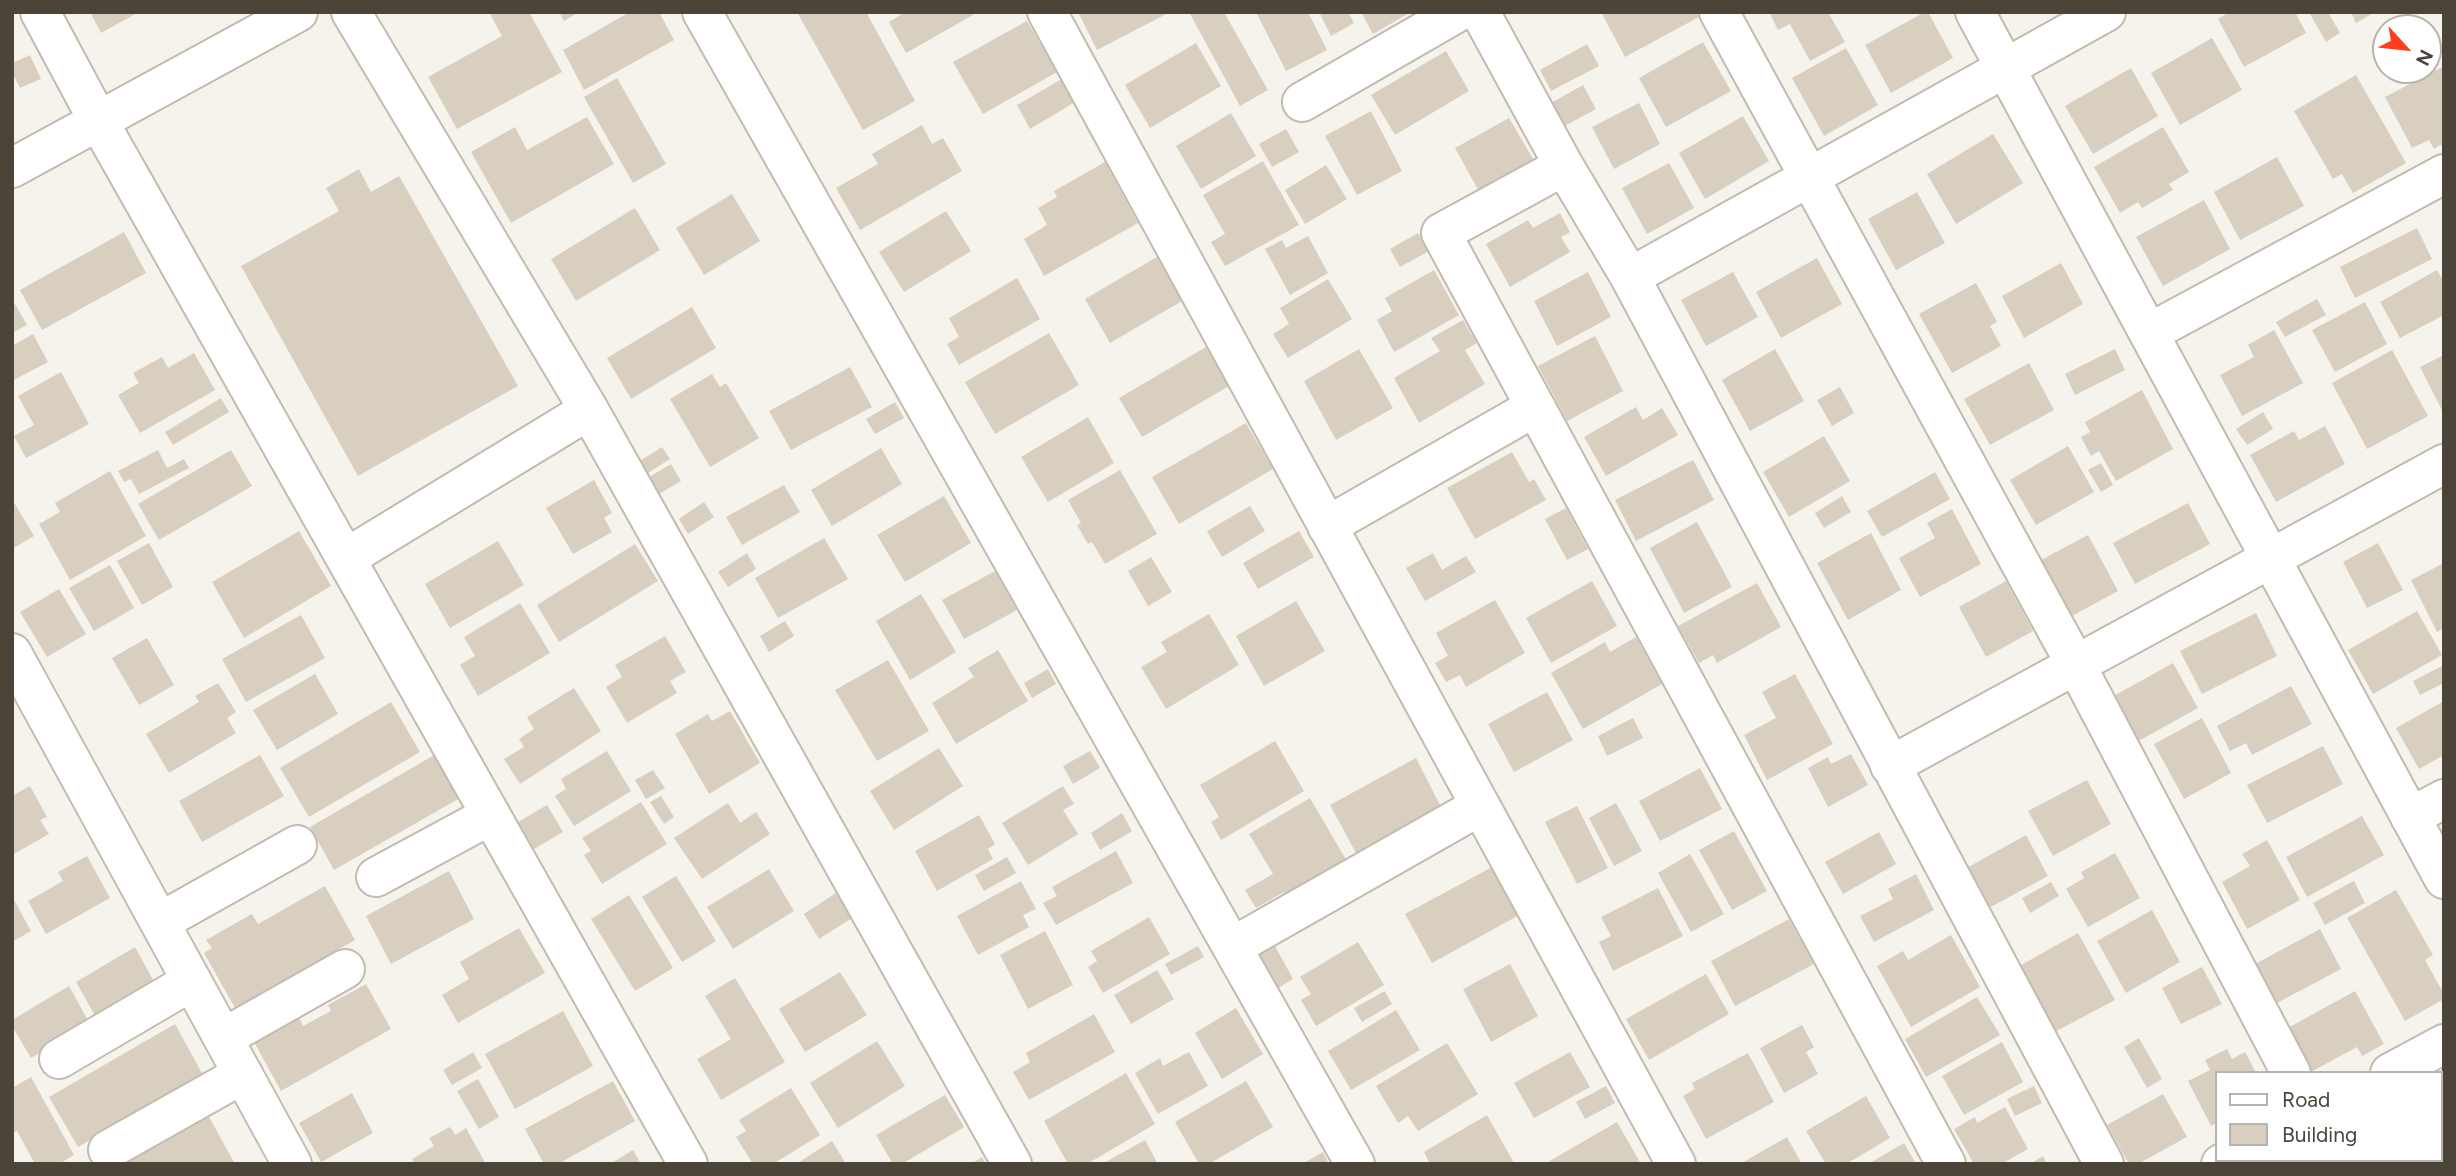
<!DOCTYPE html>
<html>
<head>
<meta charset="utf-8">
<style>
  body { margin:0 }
  #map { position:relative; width:2456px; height:1176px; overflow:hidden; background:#f6f3ec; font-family:Figtree,sans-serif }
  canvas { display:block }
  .frame { position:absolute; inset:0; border:14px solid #4b4439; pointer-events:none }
  .legend { position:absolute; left:2215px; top:1071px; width:228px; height:91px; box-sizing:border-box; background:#fff; border:2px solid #b7b4b0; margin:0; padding:9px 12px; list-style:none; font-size:21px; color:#4b4439 }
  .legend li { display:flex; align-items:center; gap:14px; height:35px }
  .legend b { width:35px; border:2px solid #b7b4b0 }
  .north { position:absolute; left:2372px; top:14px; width:70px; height:70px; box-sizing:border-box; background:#fff; border:2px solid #b7b4b0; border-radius:50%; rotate:117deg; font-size:19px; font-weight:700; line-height:28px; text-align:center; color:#4b4439 }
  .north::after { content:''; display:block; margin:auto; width:24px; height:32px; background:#fc3f1d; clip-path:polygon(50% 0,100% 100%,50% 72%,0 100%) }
</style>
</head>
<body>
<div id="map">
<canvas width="2456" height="1176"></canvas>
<div class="frame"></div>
<ul class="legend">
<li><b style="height:9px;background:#fff"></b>Road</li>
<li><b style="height:19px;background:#d8cfc1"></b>Building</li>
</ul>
<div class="north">N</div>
</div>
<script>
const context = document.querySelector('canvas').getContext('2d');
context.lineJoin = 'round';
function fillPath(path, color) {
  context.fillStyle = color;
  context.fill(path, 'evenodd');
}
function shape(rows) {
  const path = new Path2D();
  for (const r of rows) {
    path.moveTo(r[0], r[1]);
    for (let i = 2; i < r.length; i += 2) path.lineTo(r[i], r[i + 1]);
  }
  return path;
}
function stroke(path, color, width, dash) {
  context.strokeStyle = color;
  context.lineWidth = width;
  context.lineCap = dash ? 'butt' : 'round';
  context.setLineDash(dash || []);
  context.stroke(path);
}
const building = shape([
  [90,12,139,12,101,33],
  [489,12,529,12,562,72,457,129,428,77,502,36],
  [559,12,579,12,564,21],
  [630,12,659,12,674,40,584,90,563,50],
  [797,12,866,12,915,101,863,130],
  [905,12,972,12,973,15,906,53,889,22],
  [1078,12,1170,12,1097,50],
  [1189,12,1224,12,1268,90,1240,106],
  [1256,12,1308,12,1327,50,1286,71],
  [1319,12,1348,12,1354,23,1331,36],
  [1361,12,1411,12,1373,34],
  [1601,12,1696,12,1699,17,1625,57],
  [1769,12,1828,12,1845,42,1810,61,1790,24,1778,30],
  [1925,12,1928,12,1953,58,1891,93,1865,45],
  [2229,12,2295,12,2306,33,2244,67,2218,19],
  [2313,12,2328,12,2340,33,2326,42,2310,14],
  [2351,12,2375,12,2356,23],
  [1027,21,1057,72,983,114,953,62],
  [2212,38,2242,90,2180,125,2151,73],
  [1703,42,1731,91,1666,127,1639,78],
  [1196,43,1221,86,1150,128,1125,85],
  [1587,44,1599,66,1551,91,1540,70],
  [1846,48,1878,105,1824,136,1792,78],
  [1446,51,1469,91,1395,135,1371,95],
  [30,55,41,79,20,88,12,72,12,63],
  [2444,66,2444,143,2434,149,2429,140,2412,148,2385,97],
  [2131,68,2158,116,2093,154,2065,106],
  [2356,75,2406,163,2353,193,2342,174,2333,179,2294,111],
  [617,78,666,164,633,183,584,97],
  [1062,79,1075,102,1030,129,1017,105],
  [1583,85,1596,109,1563,127,1551,103],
  [1639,103,1660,144,1614,169,1592,127],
  [1371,111,1402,171,1357,195,1325,136],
  [1231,113,1256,156,1201,189,1176,146],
  [1743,116,1769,161,1705,199,1679,153],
  [587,117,614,164,511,223,471,152,515,127,527,150],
  [1509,118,1536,164,1481,195,1455,148],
  [922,125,932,144,943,138,962,171,860,230,836,188,878,164,872,154],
  [2163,127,2189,172,2169,184,2173,190,2142,208,2138,202,2120,213,2094,167],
  [1286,129,1299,152,1272,167,1259,144],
  [1993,134,2023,183,1956,224,1927,174],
  [2277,157,2304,206,2240,240,2214,192],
  [1263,161,1299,225,1225,266,1211,242,1225,234,1203,195],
  [1105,162,1138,223,1044,276,1024,239,1047,225,1038,208,1057,197,1054,191],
  [1669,163,1694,208,1647,234,1622,188],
  [1326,165,1347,199,1305,224,1285,190],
  [359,169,371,192,399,176,518,386,358,476,241,266,339,211,326,188],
  [1917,192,1945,243,1896,270,1868,219],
  [732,194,760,241,704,275,676,228],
  [2204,200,2230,249,2163,286,2136,237],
  [635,208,660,250,576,301,551,259],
  [946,211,971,251,904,292,879,252],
  [1560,213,1570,232,1561,237,1570,252,1510,287,1486,244,1528,220,1533,228],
  [2417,228,2432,259,2355,298,2340,267],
  [124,232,146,273,42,330,20,290],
  [1418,233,1429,251,1400,267,1390,249],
  [1308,236,1328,273,1290,295,1265,249,1282,240,1286,248],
  [1157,257,1182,301,1110,343,1085,299],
  [1817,258,1842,304,1781,338,1756,292],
  [2061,263,2083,304,2024,338,2002,296],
  [1434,270,1459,315,1394,352,1377,320,1392,311,1385,298],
  [2437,270,2444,282,2444,315,2400,338,2380,302],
  [1588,272,1611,317,1557,346,1534,301],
  [1733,272,1758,317,1706,346,1681,300],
  [1017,278,1040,319,959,365,947,344,959,337,949,318],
  [1328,279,1352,319,1288,358,1273,334,1289,324,1280,308],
  [1976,283,1997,322,1990,326,2001,346,1952,373,1919,314],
  [12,299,27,325,12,333],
  [2317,299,2326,315,2285,337,2276,322],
  [2365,302,2387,344,2335,372,2312,330],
  [692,307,716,348,631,399,607,358],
  [1463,320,1477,343,1465,350,1485,384,1419,423,1394,378,1440,351,1431,338],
  [2274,330,2303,383,2242,416,2220,375,2254,357,2248,345],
  [1049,333,1079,385,995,434,965,382],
  [33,334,48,362,12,381,12,346],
  [1595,336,1623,391,1567,421,1538,366],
  [1206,347,1229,386,1142,437,1119,398],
  [1359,349,1393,408,1336,440,1304,381],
  [1775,349,1804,401,1750,431,1722,380],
  [2115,349,2125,370,2075,395,2065,374],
  [2392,350,2428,416,2367,449,2332,383],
  [194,353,215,390,140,433,118,395,139,383,133,373,162,357,168,368],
  [2444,355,2444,414,2420,367],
  [2029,363,2054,410,1990,445,1964,399],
  [850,367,872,407,791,450,769,411],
  [61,372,89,424,26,458,14,436,34,425,18,396],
  [712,374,720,387,726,383,759,438,710,467,670,399],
  [1840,387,1854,413,1832,426,1817,400],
  [2142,390,2173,449,2116,481,2099,451,2091,456,2081,437,2090,432,2085,422],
  [221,398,229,412,173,445,165,432],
  [895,402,904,418,875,434,866,419],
  [1636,407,1643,420,1662,408,1678,435,1606,476,1584,437],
  [2263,412,2273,429,2247,445,2236,429],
  [1088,417,1114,463,1048,502,1021,457],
  [1246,423,1273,469,1179,524,1152,477],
  [2325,426,2345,464,2276,502,2250,455,2294,431,2299,440],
  [1824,436,1850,481,1789,517,1763,472],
  [2068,446,2094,492,2036,525,2010,480],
  [662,447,670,459,648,473,640,461],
  [881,448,902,484,832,526,811,490],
  [158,450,167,468,184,459,189,468,139,494,131,479,124,482,118,471],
  [231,450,252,486,159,540,138,504],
  [1512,452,1529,482,1534,479,1546,500,1475,539,1447,488],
  [1693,460,1714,500,1636,541,1615,500],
  [2101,463,2113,485,2101,492,2088,470],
  [671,464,681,481,659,494,649,477],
  [1120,470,1157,534,1105,564,1092,542,1088,544,1077,525,1081,523,1068,500],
  [110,471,146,536,70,580,39,524,60,512,55,503],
  [1935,472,1950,499,1882,537,1867,511],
  [594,480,612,513,604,518,612,532,573,554,546,508],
  [784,485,800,512,742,545,726,517],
  [944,496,971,543,905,582,877,535],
  [1842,496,1851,512,1824,528,1815,513],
  [12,499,34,536,12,549],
  [704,502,714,517,688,534,679,519],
  [2188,503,2210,544,2135,584,2113,543],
  [1250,506,1265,531,1222,557,1207,531],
  [1566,508,1588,549,1567,560,1545,519],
  [1952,509,1981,564,1920,597,1899,558,1935,538,1927,523],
  [1697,522,1732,587,1684,613,1650,548],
  [299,531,331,586,244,638,212,582],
  [1299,531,1314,557,1258,589,1243,563],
  [1871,533,1901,590,1848,620,1817,563],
  [2088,535,2118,591,2072,616,2041,560],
  [824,538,848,579,778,618,755,578],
  [498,541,524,585,450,628,425,584],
  [149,543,173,587,142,605,117,561],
  [2378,543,2403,590,2367,608,2343,562],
  [635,544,658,581,559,642,537,605],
  [747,553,756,569,728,587,718,572],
  [1433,553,1442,570,1466,556,1476,572,1425,601,1406,568],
  [1151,557,1172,592,1148,606,1128,571],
  [2444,563,2444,628,2437,632,2411,580],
  [110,565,134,608,94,631,69,588],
  [995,571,1017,610,964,639,942,600],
  [1592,581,1617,626,1551,663,1526,618],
  [2006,581,2033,631,1986,657,1959,607],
  [1757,583,1781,627,1717,663,1713,655,1699,663,1678,626],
  [59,589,86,634,47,657,20,612],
  [921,594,956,652,910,680,876,621],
  [1495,600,1525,653,1466,687,1460,675,1446,682,1435,663,1448,656,1436,633],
  [1296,601,1325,651,1264,686,1236,636],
  [520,603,550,653,478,696,460,665,475,656,464,637],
  [2417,611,2442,655,2373,694,2348,650],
  [2256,613,2277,656,2202,694,2180,651],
  [1209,614,1239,665,1166,709,1141,667,1167,652,1161,642],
  [301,615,325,658,246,702,222,659],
  [785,621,794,636,769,652,760,636],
  [665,636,686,672,670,681,677,693,627,723,606,687,622,677,615,665],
  [1636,637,1662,684,1583,729,1551,673,1605,642,1610,652],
  [147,638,174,685,139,705,112,658],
  [998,650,1028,701,956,744,932,703,974,677,968,668],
  [888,660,929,731,877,761,835,690],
  [2173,663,2198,708,2135,743,2110,698],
  [2444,665,2444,683,2420,695,2413,681],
  [1048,669,1056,684,1032,698,1024,683],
  [315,674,338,714,277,750,253,710],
  [1795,674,1833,744,1767,780,1744,735,1776,718,1762,692],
  [218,683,236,712,227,718,236,733,169,773,146,734,199,702,195,696],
  [2291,686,2312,724,2252,755,2246,743,2230,751,2217,726],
  [574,688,601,731,520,784,504,759,524,747,519,739,534,729,527,717],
  [1547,692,1573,740,1514,772,1488,724],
  [2444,701,2444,755,2419,769,2396,728],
  [391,702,420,752,309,817,280,768],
  [730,711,760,763,709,794,675,734,708,714,712,721],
  [1633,718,1643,738,1607,756,1598,736],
  [2202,718,2231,773,2184,799,2154,744],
  [1275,741,1304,791,1221,840,1211,822,1219,817,1200,785],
  [2323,746,2343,784,2267,823,2247,785],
  [939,748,963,786,894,830,870,791],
  [607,751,631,791,574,826,555,796,566,789,561,779],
  [1090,751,1100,768,1073,784,1063,766],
  [436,754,460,798,334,870,310,827],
  [1851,754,1868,785,1828,807,1808,768,1828,757,1831,764],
  [260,755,284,796,202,842,179,801],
  [1416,758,1441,807,1356,853,1330,805],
  [1700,768,1722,809,1660,841,1639,801],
  [653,770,665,788,646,799,635,780],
  [2087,780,2111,824,2053,856,2028,811],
  [30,786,47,817,40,820,49,834,12,855,12,796],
  [1063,786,1074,804,1063,810,1078,834,1028,865,1002,823],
  [661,796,674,817,664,824,650,802],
  [1310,798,1348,863,1287,898,1284,892,1256,908,1245,890,1273,874,1249,834],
  [641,802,667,844,602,884,584,855,591,851,582,838],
  [728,803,740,823,756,812,770,834,702,879,674,838],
  [1616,803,1642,851,1614,866,1589,818],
  [547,805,563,832,534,849,518,822],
  [1577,806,1608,868,1577,884,1545,822],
  [1122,813,1132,831,1100,850,1091,833],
  [979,815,995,844,988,849,993,859,937,891,915,851],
  [2362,816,2384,855,2307,897,2286,857],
  [1734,831,1767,891,1732,910,1699,850],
  [1879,832,1896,864,1843,894,1825,862],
  [2026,835,2048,876,1985,910,1963,870],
  [2267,840,2300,900,2247,929,2222,882,2250,866,2242,854],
  [1116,851,1133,883,1056,925,1043,903,1057,896,1052,887],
  [2115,853,2140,898,2088,927,2066,889,2084,878,2081,872],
  [1690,854,1724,914,1691,932,1658,873],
  [87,856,110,898,46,934,28,901,63,881,58,872],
  [1007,857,1016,873,984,891,975,875],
  [1494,866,1521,914,1432,963,1405,914],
  [769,869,794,911,733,949,707,907],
  [449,871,474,919,391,964,366,916],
  [1916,874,1934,910,1874,942,1860,916,1893,899,1888,889],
  [676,876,716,941,682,962,642,897],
  [1021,881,1036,909,1023,915,1029,927,978,955,957,916],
  [2354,881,2365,903,2325,925,2313,903],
  [2051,882,2059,896,2030,913,2022,898],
  [325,886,355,940,235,1008,204,953,212,948,206,940,252,914,258,924],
  [1658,888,1683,936,1613,971,1599,942,1611,936,1601,917],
  [2396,890,2433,955,2425,960,2444,994,2444,999,2405,1021,2347,918],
  [836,893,852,918,819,939,804,914],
  [629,895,673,968,635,991,591,919],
  [12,896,31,931,12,942],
  [2152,910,2180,962,2126,993,2097,941],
  [1149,917,1170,954,1103,993,1088,967,1097,961,1091,951],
  [1789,919,1814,964,1735,1006,1711,961],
  [519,928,545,973,458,1023,442,995,469,979,460,962],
  [2320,929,2341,969,2277,1003,2255,964],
  [1045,931,1073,985,1028,1009,1000,955],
  [2078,933,2115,1000,2051,1034,2016,968],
  [1951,935,1980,987,1911,1027,1877,966,1903,951,1908,960],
  [1358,942,1384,985,1316,1026,1301,1000,1311,994,1300,977],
  [1198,946,1204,957,1171,975,1165,964],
  [1275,946,1293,979,1278,988,1259,955],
  [135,947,157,987,98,1021,76,982],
  [1510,964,1538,1016,1491,1042,1463,989],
  [2202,967,2222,1004,2181,1024,2162,988],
  [1157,970,1174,999,1131,1024,1114,995],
  [840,972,867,1015,805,1052,779,1009],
  [1706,974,1729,1014,1649,1060,1626,1019],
  [735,978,785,1062,721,1100,697,1059,731,1039,705,996],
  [366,984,391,1029,281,1091,254,1042,299,1017,303,1026,331,1011,328,1005],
  [69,986,90,1024,31,1058,12,1026,12,1020],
  [1385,991,1392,1004,1362,1022,1354,1008],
  [2355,991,2384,1044,2362,1056,2357,1047,2309,1073,2286,1029],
  [1977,997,2000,1035,1926,1077,1905,1039],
  [1236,1008,1263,1054,1222,1079,1195,1033],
  [1396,1010,1420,1050,1351,1090,1328,1051],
  [563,1011,593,1066,515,1109,485,1054],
  [1094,1014,1115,1052,1029,1100,1013,1072,1030,1062,1026,1053],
  [175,1024,203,1075,78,1147,49,1097],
  [1802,1025,1814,1047,1806,1052,1818,1074,1784,1093,1760,1048],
  [2139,1038,2162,1079,2147,1088,2124,1047],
  [877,1041,905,1086,838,1128,810,1083],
  [2002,1042,2023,1082,1964,1115,1942,1076],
  [1447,1043,1478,1094,1418,1131,1408,1116,1398,1123,1376,1086],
  [2227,1049,2232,1059,2245,1052,2256,1073,2216,1073,2216,1123,2211,1126,2188,1081,2210,1070,2205,1060],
  [473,1052,482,1068,452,1085,443,1070],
  [1189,1052,1208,1086,1158,1114,1135,1073,1160,1058,1163,1066],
  [1570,1052,1590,1087,1534,1118,1514,1083],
  [1748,1053,1774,1102,1706,1139,1683,1096,1695,1089,1692,1083],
  [1126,1073,1155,1124,1087,1164,1068,1164,1044,1121],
  [2444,1075,2444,1112,2440,1105,2440,1077],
  [31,1077,74,1155,59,1164,35,1164,17,1131,12,1133,12,1088],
  [478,1079,499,1117,479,1129,457,1091],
  [613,1081,635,1121,558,1164,544,1164,525,1129],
  [1246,1081,1273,1127,1209,1164,1199,1164,1175,1122],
  [1606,1086,1615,1103,1585,1119,1576,1102],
  [2034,1086,2042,1103,2015,1116,2007,1099],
  [791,1088,820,1135,773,1164,753,1164,736,1137,746,1131,739,1120],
  [352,1093,373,1133,321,1162,299,1123],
  [2163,1094,2187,1137,2138,1164,2129,1164,2107,1125],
  [945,1095,964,1127,902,1164,893,1164,876,1135],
  [1866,1096,1890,1138,1846,1164,1826,1164,1806,1131],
  [2005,1107,2028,1149,2001,1164,1974,1164,1954,1129,1975,1117,1977,1123],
  [1487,1115,1513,1161,1509,1164,1430,1164,1424,1152],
  [209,1117,235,1164,125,1164],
  [1617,1122,1641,1164,1549,1164,1548,1162],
  [450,1127,455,1135,466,1128,486,1164,414,1164,412,1159,434,1146,429,1138],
  [1787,1137,1802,1164,1740,1164],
  [1145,1140,1158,1164,1102,1164],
  [832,1141,846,1164,796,1164],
  [1904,1143,1916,1164,1868,1164],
  [633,1150,641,1164,610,1164],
  [2440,1150,2444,1156,2444,1164,2375,1164,2381,1160,2440,1160],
  [1323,1152,1329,1164,1302,1164],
  [2043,1156,2047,1164,2030,1164],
  [982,1157,986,1164,971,1164]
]);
const minor = shape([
  [40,12,99,122,688,1164],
  [351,12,589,410,1012,1164],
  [702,12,1355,1164],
  [1047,12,1676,1164],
  [1480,12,1564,166,1630,277,2104,1164],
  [1719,12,2076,665,2291,1073],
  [1975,12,2444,879],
  [1302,102,1458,12],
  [1564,166,1441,233,1946,1164],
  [12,168,298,12],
  [1630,277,2106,12],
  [2149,333,2444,174],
  [1327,526,1535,407],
  [346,558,589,410],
  [12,653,292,1164],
  [1890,766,2444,464],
  [2410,817,2444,799],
  [376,877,491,815],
  [160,922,297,845],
  [1232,947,1480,806],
  [223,1038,345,969],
  [59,1059,192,981],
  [2390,1073,2444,1044],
  [108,1150,243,1074],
  [2338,1160,2340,1164],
  [2221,1164,2228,1160]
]);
fillPath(building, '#d8cfc1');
stroke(minor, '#c2bbae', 42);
stroke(minor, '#fff', 38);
</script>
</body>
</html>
